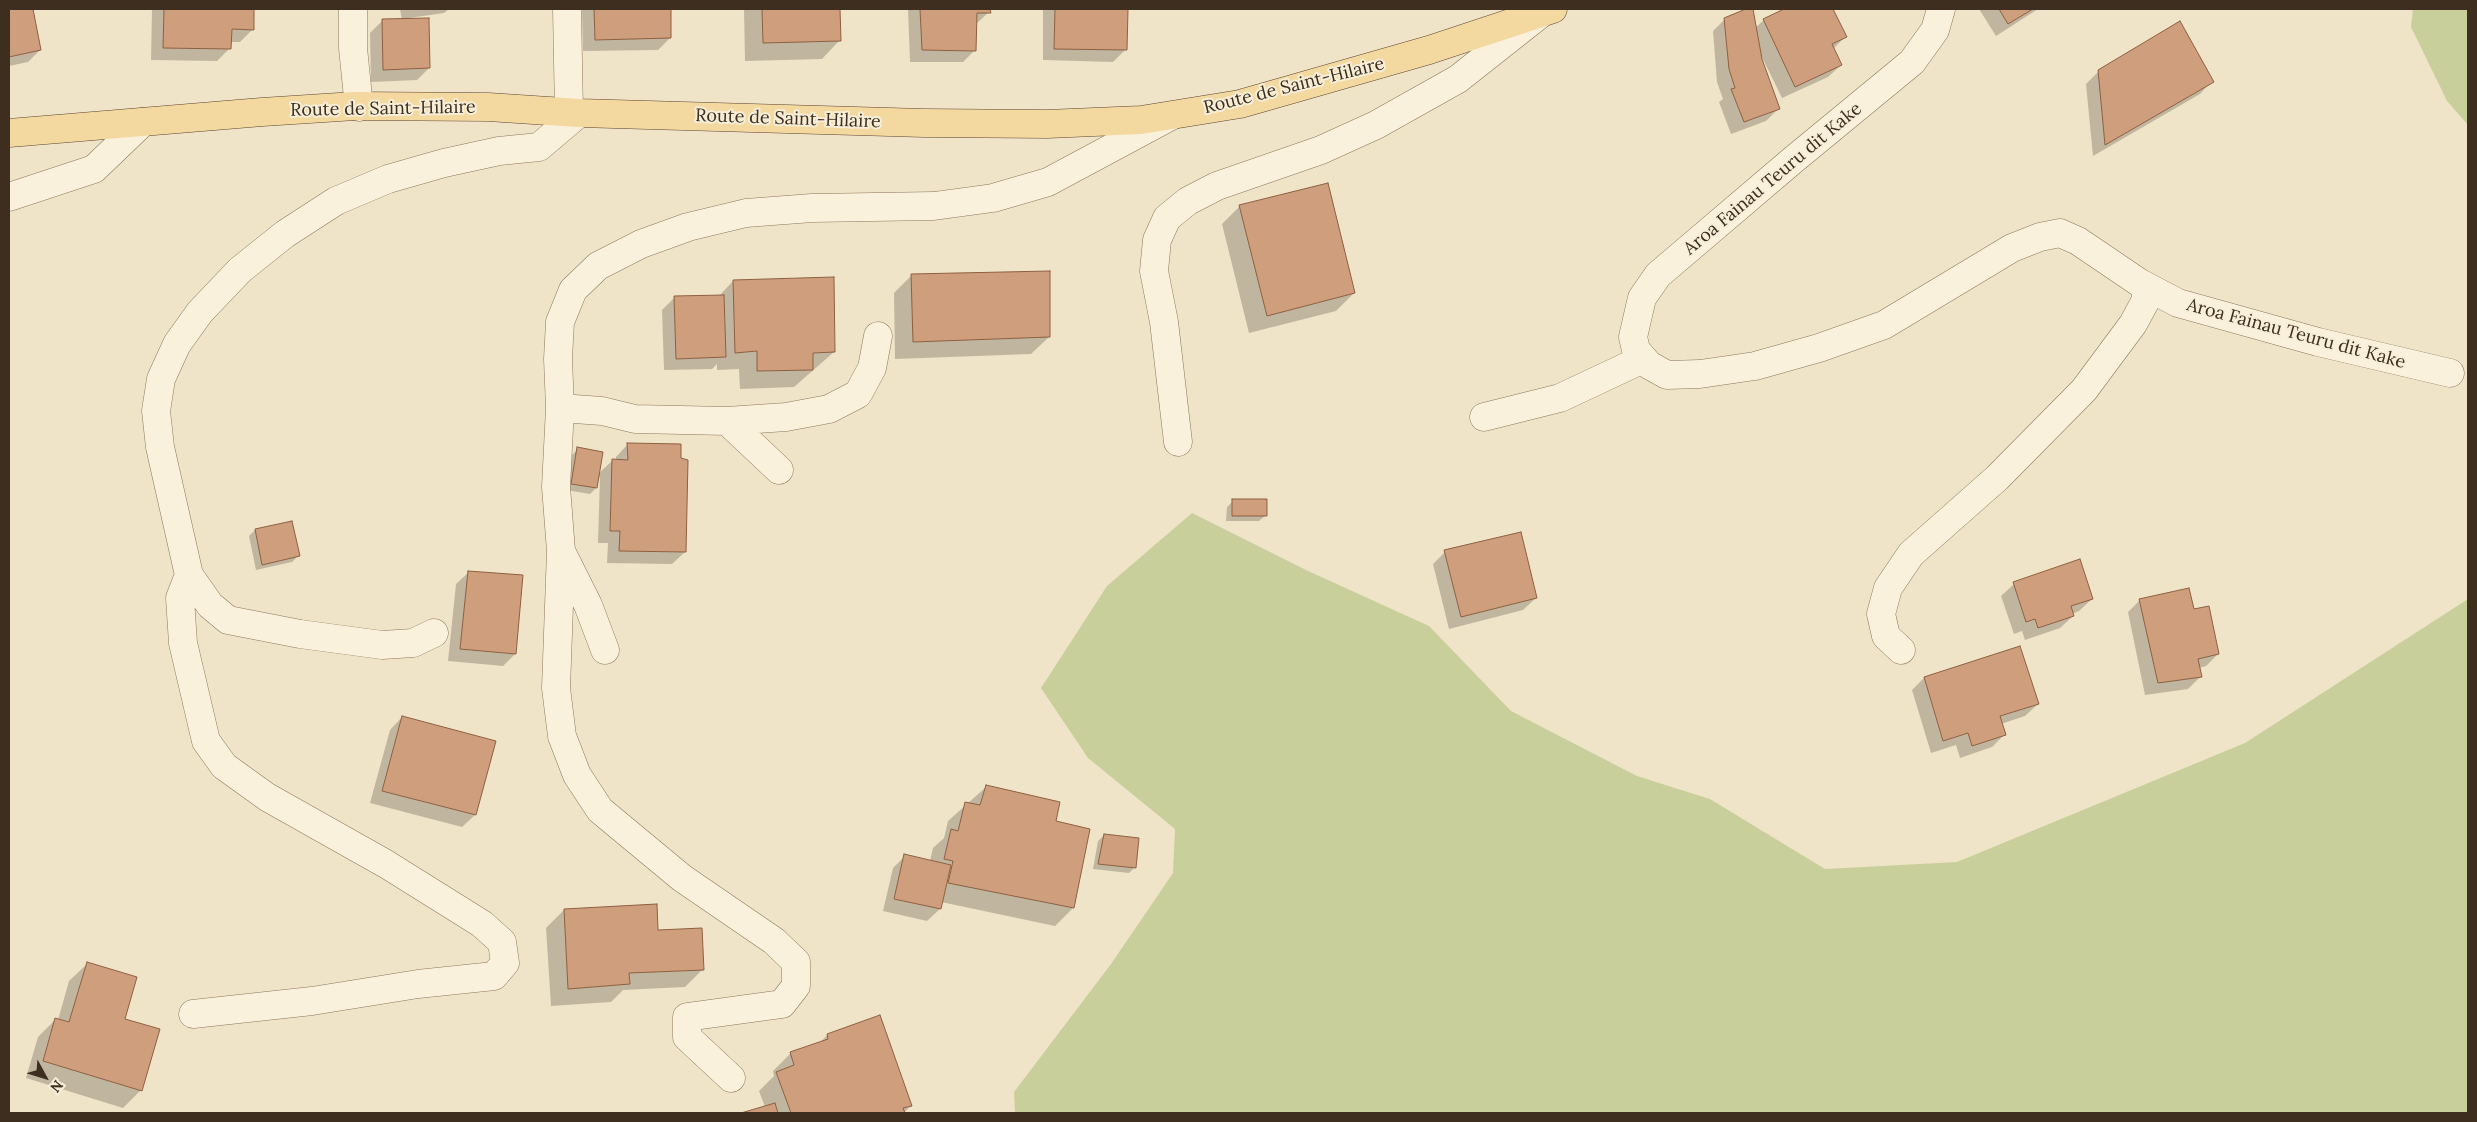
<!DOCTYPE html>
<html>
<head>
<meta charset="utf-8">
<style>
  body { margin:0 }
  #map { position:relative; width:2477px; height:1122px; overflow:hidden; background:#f0e4c8; font-family:Lora,serif }
  canvas { display:block }
  .frame { position:absolute; inset:0; border:10px solid #3d2e20; pointer-events:none }
  .north { position:absolute; left:20px; top:1052px; width:50px; height:50px; -webkit-text-stroke:4px #f7eed8; paint-order:stroke; rotate:129deg; font-size:14px; font-weight:700; line-height:20px; text-align:center; color:#3d2e20 }
  .north::after { content:''; display:block; margin:auto; width:18px; height:22px; background:#3d2e20; clip-path:polygon(50% 0,100% 100%,50% 72%,0 100%) }
</style>
</head>
<body>
<div id="map">
<canvas width="2477" height="1122"></canvas>
<div class="frame"></div>
<div class="north">N</div>
</div>
<script>
const context = document.querySelector('canvas').getContext('2d');
context.lineJoin = 'round';
function fillPath(path, color) {
  context.fillStyle = color;
  context.fill(path, 'evenodd');
}
function shape(rows) {
  const path = new Path2D();
  for (const r of rows) {
    path.moveTo(r[0], r[1]);
    for (let i = 2; i < r.length; i += 2) path.lineTo(r[i], r[i + 1]);
  }
  return path;
}
function stroke(path, color, width, dash) {
  context.strokeStyle = color;
  context.lineWidth = width;
  context.lineCap = dash ? 'butt' : 'round';
  context.setLineDash(dash || []);
  context.stroke(path);
}
function drawText(font, color, halo, rows, align = 'center') {
  context.font = font + ' Lora,serif';
  context.lineWidth = 4;
  context.setLineDash([]);
  context.textBaseline = 'middle';
  context.strokeStyle = halo;
  context.fillStyle = color;
  for (const [text, x, y, turn = 0] of rows) {
    context.save();
    context.translate(x, y);
    context.rotate((+turn || 0) * Math.PI / 180);
    context.textAlign = isNaN(turn) ? turn : align;
    if (halo) context.strokeText(text, 0, 0);
    context.fillText(text, 0, 0);
    context.restore();
  }
}
const green = shape([
  [2413,9,2468,9,2468,125,2447,101,2411,27],
  [1192,513,1306,570,1429,626,1511,711,1637,776,1710,799,1825,869,1957,862,2245,743,2468,599,2468,1113,1015,1113,1014,1092,1111,964,1173,873,1175,829,1088,758,1041,688,1107,586]
]);
const shadow = shape([
  [9,9,31,9,40,50,28,62,9,66],
  [152,9,253,9,252,30,240,42,230,42,230,48,217,61,151,60],
  [400,9,449,9,444,13,409,18,429,68,417,80,371,82,370,33,382,21,402,20],
  [582,9,669,9,670,38,658,50,583,51],
  [744,9,839,9,839,41,822,59,745,61],
  [908,9,989,9,989,12,975,25,975,50,963,62,910,62],
  [1043,9,1126,9,1126,49,1113,62,1043,60],
  [1319,9,1392,9,1391,10],
  [1752,9,1755,28,1764,20,1787,9,1832,9,1845,37,1833,49,1841,65,1828,77,1782,98,1759,51,1778,109,1766,121,1731,134,1719,102,1723,99,1717,82,1713,31,1725,19],
  [1979,9,2038,9,1996,36],
  [2099,71,2212,81,2200,94,2093,156,2086,84],
  [1240,206,1354,293,1336,311,1249,333,1222,224],
  [912,275,1049,337,1031,354,895,359,894,293],
  [733,281,834,352,794,387,740,389,739,369,717,370,717,364,712,369,664,370,662,310,674,298,719,296],
  [628,444,685,552,672,564,607,563,608,543,598,543,600,476,596,488,590,494,566,490,572,455,578,449,598,474,612,461,616,461,616,457],
  [1233,501,1266,515,1259,521,1226,521,1227,507],
  [255,530,298,556,292,562,256,570,249,536],
  [1445,552,1536,598,1523,610,1449,629,1433,564],
  [469,572,515,654,503,666,448,661,456,584],
  [2014,584,2092,599,2079,611,2072,614,2073,616,2060,628,2025,640,2022,631,2014,634,2001,596],
  [2140,600,2193,611,2218,654,2206,666,2199,668,2201,676,2188,689,2145,695,2128,612],
  [1924,678,2038,704,2025,716,2001,724,2004,735,1992,747,1960,758,1956,745,1931,753,1912,690],
  [402,717,494,742,475,815,462,827,370,803,390,730],
  [986,787,1055,822,1089,830,1073,908,1055,926,941,902,940,909,927,921,883,911,893,868,905,856,930,861,933,848,944,838,948,821],
  [1104,835,1135,867,1129,873,1093,869,1098,841],
  [564,910,657,931,703,969,685,987,623,990,611,1002,551,1006,546,928],
  [87,964,123,1020,141,1090,123,1108,26,1078,38,1037,56,1019,58,1020,69,981],
  [827,1035,911,1105,904,1113,745,1113,765,1107,759,1091,774,1076,773,1071,791,1053,820,1043]
]);
const building = shape([
  [9,9,33,9,41,50,9,57,9,9],
  [164,9,254,9,254,30,232,29,231,49,163,48,164,9],
  [594,9,671,9,671,38,595,40,594,9],
  [762,9,840,9,841,41,763,43,762,9],
  [920,9,990,9,991,13,977,13,976,51,922,50,920,9],
  [1055,9,1128,9,1127,50,1054,49,1055,9],
  [1746,9,1753,9,1762,59,1780,109,1744,122,1731,89,1735,88,1729,69,1724,18,1746,9],
  [1784,9,1833,9,1847,37,1832,44,1842,65,1795,87,1763,19,1784,9],
  [1999,9,2033,9,2008,24,1999,9],
  [429,18,430,68,383,70,382,19,429,18],
  [2180,21,2214,82,2105,145,2098,70,2180,21],
  [1328,183,1355,293,1267,316,1239,205,1328,183],
  [1050,271,1050,337,913,342,911,274,1050,271],
  [834,277,835,352,813,353,813,370,757,371,757,351,735,353,733,280,834,277],
  [724,295,726,357,676,359,674,296,724,295],
  [627,443,681,444,681,458,688,460,686,552,619,551,620,531,610,531,612,459,628,460,627,443],
  [577,447,603,452,597,488,571,484,577,447],
  [1232,499,1267,499,1267,516,1232,516,1232,499],
  [292,521,300,556,262,565,255,529,292,521],
  [1521,532,1537,598,1461,617,1444,550,1521,532],
  [2080,559,2093,599,2071,606,2074,616,2038,628,2035,619,2026,622,2013,582,2080,559],
  [468,571,523,575,516,654,460,649,468,571],
  [2189,588,2194,609,2209,606,2219,654,2198,659,2202,677,2158,683,2139,599,2189,588],
  [2020,646,2039,704,2000,716,2006,735,1972,746,1968,733,1943,741,1924,677,2020,646],
  [402,716,496,741,476,815,382,791,402,716],
  [986,785,1060,802,1056,821,1090,829,1074,908,948,883,953,861,944,859,951,829,958,831,965,802,980,805,986,785],
  [1104,834,1139,838,1136,868,1098,864,1104,834],
  [904,854,951,865,941,909,894,899,904,854],
  [657,904,658,930,702,928,704,970,629,973,630,984,568,989,564,909,657,904],
  [87,962,137,977,125,1019,160,1029,142,1091,43,1061,55,1018,69,1022,87,962],
  [880,1015,912,1106,903,1108,905,1113,791,1113,776,1072,794,1065,790,1052,828,1039,827,1034,880,1015],
  [775,1103,778,1113,741,1113,775,1103]
]);
const minor = shape([
  [353,9,353,48,359,107],
  [567,9,569,113],
  [1941,9,1935,30,1912,62,1793,160,1658,275,1642,298,1633,337,1636,350,1649,365,1667,375,1700,374,1755,366,1819,348,1884,325,2012,248,2040,237,2060,233,2078,241,2140,283,2178,303,2318,342,2450,373],
  [9,197,94,169,143,122],
  [560,408,602,411,635,419,727,421,786,417,829,409,858,394,872,368,878,336],
  [1484,417,1560,398,1643,359],
  [727,421,779,470],
  [1178,442,1164,322,1154,271,1157,240,1167,218,1188,201,1217,186,1321,150,1376,125,1458,79,1539,15],
  [562,553,588,605,605,650],
  [189,575,180,598,183,643,206,741,224,766,267,797,386,864,482,924,502,942,505,963,494,976,418,984,312,1001,193,1014],
  [434,633,413,643,382,645,300,634,228,620,210,605,189,575,160,447,156,411,161,379,177,344,200,312,240,270,285,234,336,201,388,179,444,163,499,151,539,147,579,113],
  [1901,650,1886,636,1881,614,1888,588,1911,554,1997,478,2084,390,2133,324,2146,300,2145,286],
  [731,1078,687,1037,687,1017,782,1004,796,986,796,962,774,941,682,878,600,810,577,775,562,736,556,688,561,551,556,487,560,408,558,359,560,322,573,290,598,266,641,244,688,227,746,213,812,208,934,206,993,198,1048,182,1171,116]
]);
const major = shape([
  [9,133,262,112,355,106,488,107,579,113,924,123,1047,124,1141,120,1240,104,1429,50,1553,9]
]);
const streetNames = [
  ["Route de Saint-Hilaire",1294,86,-14],
  ["Route de Saint-Hilaire",383,109,-1],
  ["Route de Saint-Hilaire",788,119,2],
  ["Aroa Fainau Teuru dit Kake",1773,179,-40],
  ["Aroa Fainau Teuru dit Kake",2296,334,15]
];
fillPath(green, '#c9cf9b');
fillPath(shadow, '#0003');
fillPath(building, '#cf9f7d');
stroke(building, '#8d5f41', 1);
stroke(minor, '#8d765c', 29);
stroke(major, '#5b4430', 29);
stroke(minor, '#faf1dc', 28);
stroke(major, '#f3d9a0', 28);
drawText('18px', '#3d2e20', '#f7eed8', streetNames);
</script>
</body>
</html>
